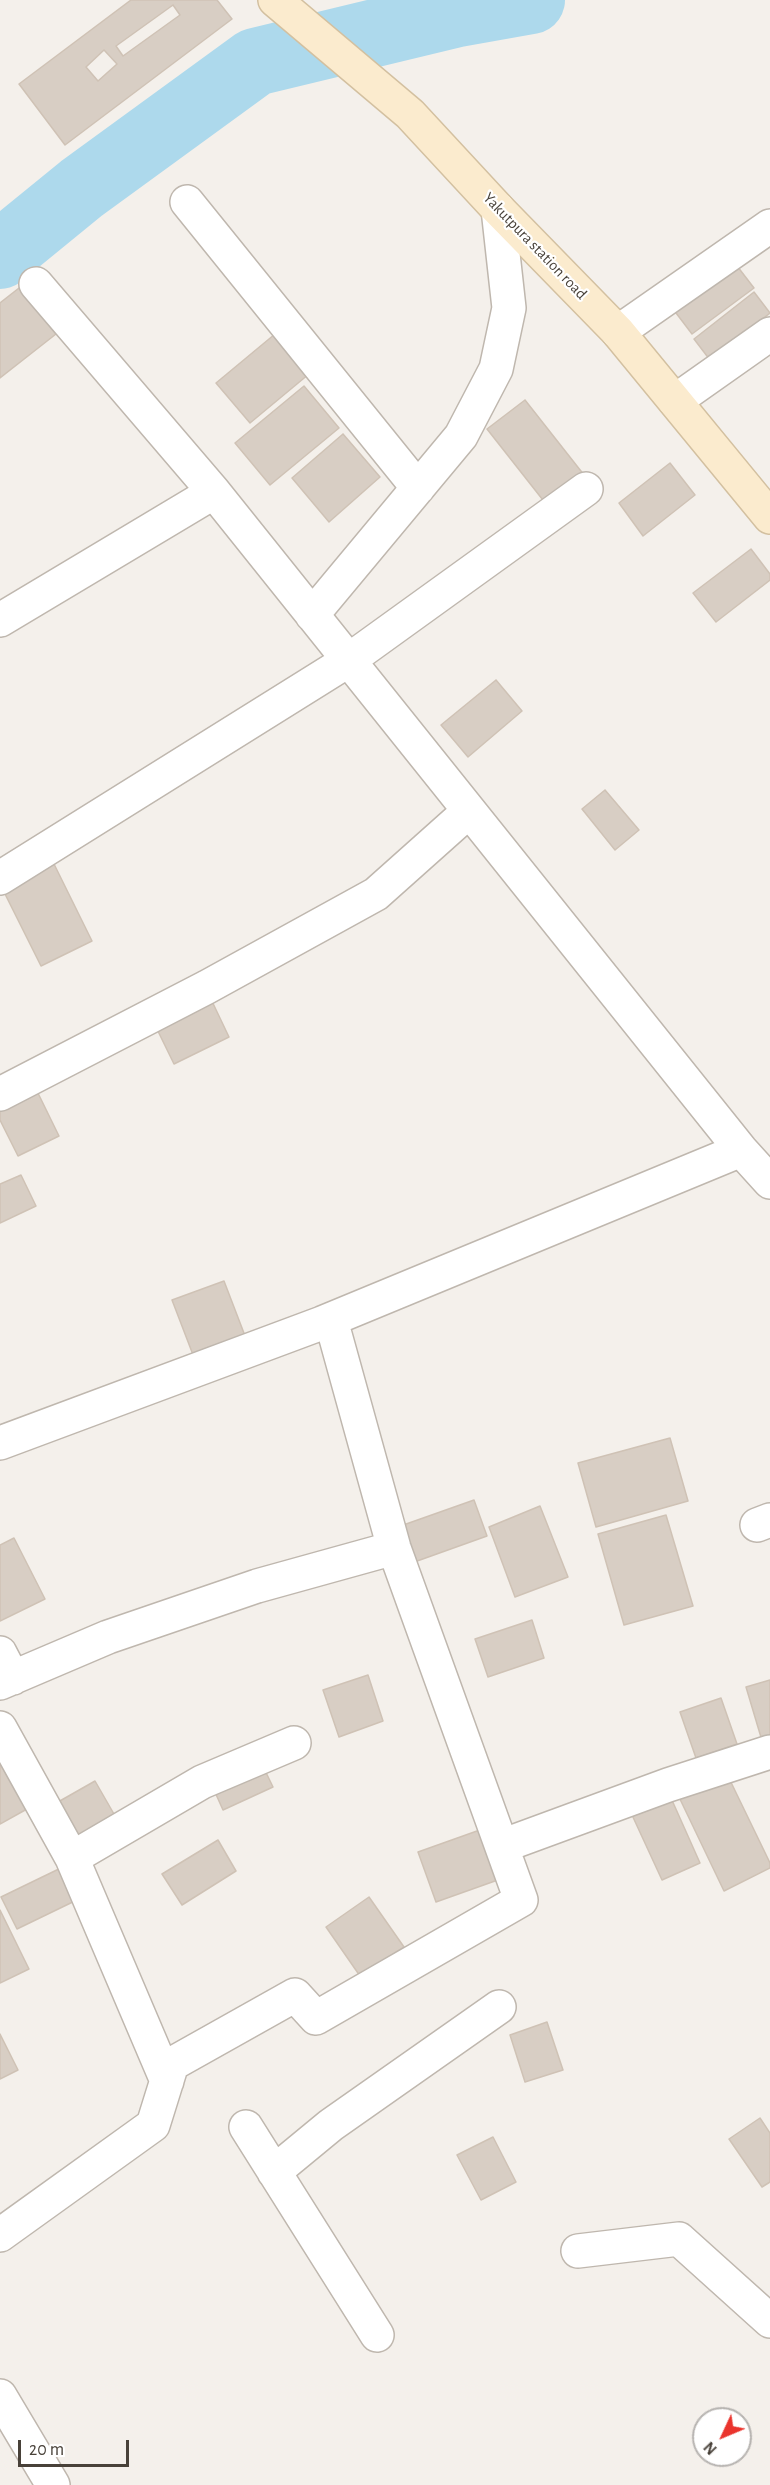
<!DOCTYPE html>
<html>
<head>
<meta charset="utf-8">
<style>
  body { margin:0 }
  #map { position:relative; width:770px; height:2485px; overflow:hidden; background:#f4f0eb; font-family:"Alegreya Sans",sans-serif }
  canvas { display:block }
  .north { position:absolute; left:692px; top:2407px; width:60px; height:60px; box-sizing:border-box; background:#fff; border:2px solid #b6b3b0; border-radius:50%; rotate:226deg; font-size:16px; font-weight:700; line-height:24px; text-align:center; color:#484139 }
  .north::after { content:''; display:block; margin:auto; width:21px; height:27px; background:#ea342d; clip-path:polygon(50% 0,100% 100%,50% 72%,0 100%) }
  .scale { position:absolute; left:18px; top:2440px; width:111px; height:27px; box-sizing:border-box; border:3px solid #484139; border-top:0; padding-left:8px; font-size:18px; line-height:21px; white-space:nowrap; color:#484139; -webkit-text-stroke:4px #fff; paint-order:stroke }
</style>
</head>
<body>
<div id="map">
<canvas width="770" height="2485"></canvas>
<div class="north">N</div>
<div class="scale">20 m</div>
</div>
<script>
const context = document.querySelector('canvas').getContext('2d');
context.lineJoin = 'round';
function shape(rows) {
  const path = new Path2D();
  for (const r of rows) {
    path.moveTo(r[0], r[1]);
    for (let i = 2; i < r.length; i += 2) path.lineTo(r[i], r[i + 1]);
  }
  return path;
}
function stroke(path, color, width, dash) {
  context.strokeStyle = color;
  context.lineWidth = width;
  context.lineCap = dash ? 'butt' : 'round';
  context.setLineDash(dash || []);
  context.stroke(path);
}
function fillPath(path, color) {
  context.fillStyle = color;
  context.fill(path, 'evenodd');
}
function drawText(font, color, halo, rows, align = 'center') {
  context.font = font + ' "Alegreya Sans",sans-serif';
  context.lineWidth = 4.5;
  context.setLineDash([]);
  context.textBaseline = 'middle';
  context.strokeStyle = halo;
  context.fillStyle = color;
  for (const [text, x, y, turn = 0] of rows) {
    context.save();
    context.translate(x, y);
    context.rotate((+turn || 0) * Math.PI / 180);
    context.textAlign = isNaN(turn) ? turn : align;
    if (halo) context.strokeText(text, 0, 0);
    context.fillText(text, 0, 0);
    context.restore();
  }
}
const river = shape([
  [0,255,82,188,255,62,458,13,531,0]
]);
const building = shape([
  [131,0,217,0,232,19,65,145,19,84,131,0],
  [173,5,180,15,123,56,116,46,173,5],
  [104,50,117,64,98,81,86,67,104,50],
  [734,262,754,288,692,334,673,309,734,262],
  [19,288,56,334,0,378,0,303,19,288],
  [754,292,770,313,710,360,694,339,754,292],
  [275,334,309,374,250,423,216,383,275,334],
  [304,386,339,428,270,485,235,443,304,386],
  [525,400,588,480,550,509,487,429,525,400],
  [343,434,380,477,329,522,292,478,343,434],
  [670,463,695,495,643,536,619,503,670,463],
  [751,549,770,574,770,580,716,622,693,593,751,549],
  [496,680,522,711,468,757,441,725,496,680],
  [605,790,639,830,615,850,582,809,605,790],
  [54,864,92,941,41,966,3,890,54,864],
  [209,995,229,1037,174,1064,153,1021,209,995],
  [34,1085,59,1136,18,1156,0,1120,0,1101,34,1085],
  [21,1175,36,1206,0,1223,0,1184,21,1175],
  [224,1281,247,1341,195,1360,172,1300,224,1281],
  [670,1438,688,1501,596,1527,578,1463,670,1438],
  [474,1500,487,1536,406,1565,392,1529,474,1500],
  [540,1506,568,1577,515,1597,489,1527,540,1506],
  [666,1515,693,1606,624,1625,598,1534,666,1515],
  [14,1538,45,1599,0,1621,0,1545,14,1538],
  [532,1620,544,1658,488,1677,475,1639,532,1620],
  [368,1675,383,1721,339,1737,323,1690,368,1675],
  [770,1680,770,1742,763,1744,746,1687,770,1680],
  [721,1698,737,1744,696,1758,680,1712,721,1698],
  [259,1758,273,1787,223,1810,210,1781,259,1758],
  [1,1762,27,1809,0,1824,0,1763,1,1762],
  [726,1772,770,1863,770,1868,724,1891,678,1795,726,1772],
  [95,1781,118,1821,75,1846,51,1806,95,1781],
  [671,1798,700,1863,662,1880,632,1815,671,1798],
  [491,1826,509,1876,436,1902,418,1852,491,1826],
  [218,1840,236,1871,182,1905,162,1874,218,1840],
  [65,1866,81,1898,17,1929,1,1897,65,1866],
  [369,1897,404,1947,360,1976,326,1927,369,1897],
  [0,1910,29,1969,0,1983,0,1910],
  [547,2022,563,2070,525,2082,510,2035,547,2022],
  [0,2034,18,2070,0,2079,0,2034],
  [760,2118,770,2133,770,2182,762,2187,729,2139,760,2118],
  [493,2137,516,2182,481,2200,457,2155,493,2137]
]);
const street = shape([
  [187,202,418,488],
  [36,284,214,492,741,1150,770,1182],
  [618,332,770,226],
  [675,401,770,334],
  [312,615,461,436,496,369,509,308,498,209],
  [0,620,214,492],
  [0,878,349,660,586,489],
  [0,1094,207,987,376,894,469,811],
  [0,1443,322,1323,741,1150],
  [757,1525,770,1520],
  [0,1653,13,1678],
  [0,1683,108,1637,257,1586,394,1548],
  [0,1728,72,1858,167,2081],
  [502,1846,668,1785,770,1752],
  [72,1858,202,1782,294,1743],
  [246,2127,377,2335],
  [274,2172,331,2125,499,2007],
  [0,2235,153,2125,172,2064,295,1995,316,2018,521,1900,394,1548,331,1320],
  [578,2251,679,2239,770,2321],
  [0,2396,53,2485]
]);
const secondary = shape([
  [275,0,410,114,498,209,618,332,770,517]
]);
const streetNames = [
  ["Yakutpura station road",535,246,46]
];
stroke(river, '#add9ec', 68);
fillPath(building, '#d8cec4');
stroke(building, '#cfc2b5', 1.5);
stroke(street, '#bfb7ae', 36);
stroke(secondary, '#d3c0a0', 36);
stroke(street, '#fff', 33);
stroke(secondary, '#fbebce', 33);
drawText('16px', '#484139', '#fff', streetNames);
</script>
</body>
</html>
